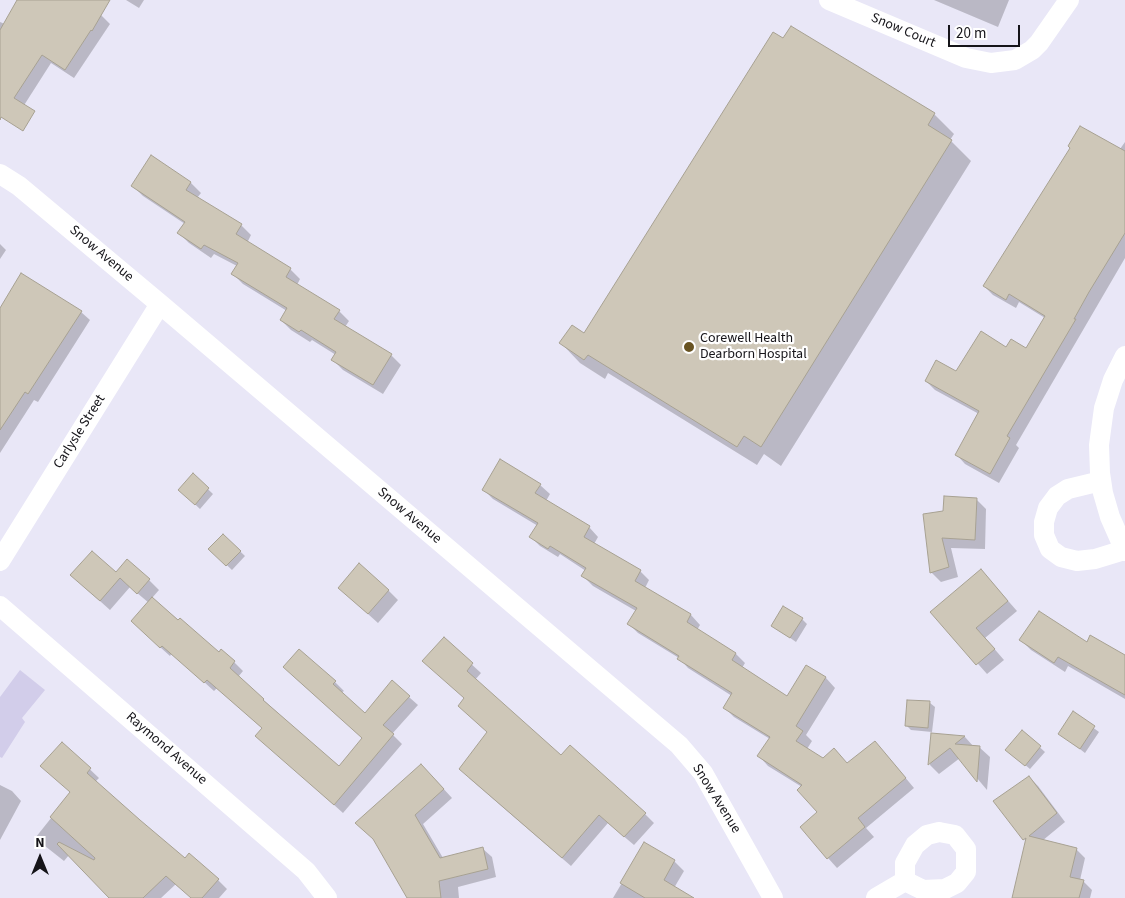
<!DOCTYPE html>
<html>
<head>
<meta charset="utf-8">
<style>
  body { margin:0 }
  #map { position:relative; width:1125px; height:898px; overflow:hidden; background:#e9e7f7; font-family:"Source Sans 3",sans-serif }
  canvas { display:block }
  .north { position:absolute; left:15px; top:833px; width:50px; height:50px; -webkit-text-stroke:4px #fff; paint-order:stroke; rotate:0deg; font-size:14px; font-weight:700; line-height:20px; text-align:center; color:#151419 }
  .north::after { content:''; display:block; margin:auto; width:18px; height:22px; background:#151419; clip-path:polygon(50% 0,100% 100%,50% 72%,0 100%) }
  .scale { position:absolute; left:948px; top:25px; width:72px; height:22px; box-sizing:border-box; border:2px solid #151419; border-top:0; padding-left:6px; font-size:15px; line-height:18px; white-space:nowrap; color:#151419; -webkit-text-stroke:4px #fff; paint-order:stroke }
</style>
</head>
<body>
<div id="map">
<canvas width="1125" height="898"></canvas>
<div class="north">N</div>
<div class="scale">20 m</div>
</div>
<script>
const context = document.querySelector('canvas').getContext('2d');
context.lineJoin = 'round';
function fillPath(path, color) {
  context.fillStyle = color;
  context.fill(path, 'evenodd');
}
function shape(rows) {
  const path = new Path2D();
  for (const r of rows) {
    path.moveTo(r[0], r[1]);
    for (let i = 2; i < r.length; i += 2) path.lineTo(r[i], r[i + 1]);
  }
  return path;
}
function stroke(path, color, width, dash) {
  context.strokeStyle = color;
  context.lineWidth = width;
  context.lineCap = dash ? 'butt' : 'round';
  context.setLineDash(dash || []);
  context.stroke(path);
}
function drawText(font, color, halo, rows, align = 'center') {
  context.font = font + ' "Source Sans 3",sans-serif';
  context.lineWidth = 4.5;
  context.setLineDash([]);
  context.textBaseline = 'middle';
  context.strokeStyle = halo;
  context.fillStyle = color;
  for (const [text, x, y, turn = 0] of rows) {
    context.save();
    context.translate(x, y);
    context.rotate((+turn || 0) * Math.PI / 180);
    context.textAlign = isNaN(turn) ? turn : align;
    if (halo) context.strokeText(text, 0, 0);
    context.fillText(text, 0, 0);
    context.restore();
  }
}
const green = shape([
  [20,670,45,690,22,718,25,722,2,758,0,757,0,697]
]);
const shadow = shape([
  [18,0,76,0,101,15,110,24,74,78,51,63,14,121,0,112,0,22,5,24],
  [126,0,144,0,139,8],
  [934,0,1009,0,998,27],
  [791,28,934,114,954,134,950,140,971,161,781,466,764,454,757,465,608,373,605,379,580,363,561,343,584,334],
  [1125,142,1125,258,1016,445,1019,448,999,483,965,464,956,454,979,414,935,390,926,381,956,373,1007,348,1026,350,1045,318,1019,302,1016,308,993,295,984,286,1120,149],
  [152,157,191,183,201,193,197,198,241,225,251,235,247,243,290,269,300,279,297,285,339,311,349,321,345,327,391,355,401,365,383,394,343,370,333,360,336,355,312,340,310,342,291,330,281,320,287,311,243,284,233,274,237,266,214,254,211,258,189,243,179,233,185,224,143,196,133,186],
  [0,244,6,250,0,259],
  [0,310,81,312,90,320,38,402,34,400,0,453],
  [193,475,213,494,200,509,184,494],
  [540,485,550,494,546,501,589,527,598,537,594,544,640,571,649,580,645,588,691,615,700,625,697,630,736,654,745,663,742,668,787,698,807,667,826,678,835,688,806,735,812,741,807,749,823,760,848,764,884,752,914,788,866,828,874,837,837,868,828,858,818,813,802,787,768,766,759,756,770,739,734,717,725,708,732,696,688,668,679,658,638,633,629,624,636,611,593,586,583,576,586,571,560,554,558,557,540,546,531,537,538,526,493,499,483,489],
  [976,499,986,509,985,549,951,548,958,577,941,582,931,572,944,512],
  [223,535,245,556,232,570,210,549],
  [981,570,1017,611,985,638,1004,660,987,674,932,612],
  [116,574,149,580,159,590,152,598,219,654,221,651,234,662,243,671,238,677,339,768,363,738,293,676,335,682,344,691,341,693,365,715,392,682,418,705,392,734,402,744,343,813,257,736,263,729,217,688,214,691,172,653,170,656,141,630,149,603,130,587,110,610,82,585],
  [388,590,398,600,378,623,349,597],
  [802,619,807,624,796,642,773,626],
  [444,639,481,673,475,680,561,757,645,814,654,823,634,845,608,823,571,866,469,778,488,732,465,699],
  [1021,640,1087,644,1125,656,1125,699,1068,666,1065,672,1031,650],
  [908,701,930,703,935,707,932,732,911,730,906,725],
  [1073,713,1099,732,1085,753,1059,733],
  [1022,731,1045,752,1030,769,1012,754],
  [932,735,965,737,974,747,979,747,990,757,987,790,960,758,939,774,930,765],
  [62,743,99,778,95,782,185,860,218,880,227,889,219,898,192,898,176,884,161,898,115,898,69,855,64,861,45,846,36,837,71,793],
  [430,774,452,798,423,824,443,858,483,849,492,857,496,877,458,887,459,898,408,898,376,841],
  [1029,777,1038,786,1065,822,1042,841,1076,849,1085,858,1080,880,1083,881,1092,890,1090,898,1014,898,1026,841,995,802],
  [0,785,12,791,21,801,0,840],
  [645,844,674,861,684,871,674,888,691,898,613,898]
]);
const building = shape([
  [17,0,110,0,92,31,91,30,65,70,42,55,14,98,35,111,23,131,1,117,0,120,0,30,17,0],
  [791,26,935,113,928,125,952,140,761,447,744,436,737,447,588,355,584,360,559,343,572,325,584,333,773,32,783,38,791,26],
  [1080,126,1125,151,1125,233,1089,292,1074,319,1076,319,1007,436,1010,438,990,474,955,455,979,411,925,381,936,360,956,371,981,331,1006,347,1011,339,1026,348,1045,316,1009,294,1006,300,983,286,1070,148,1068,146,1080,126],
  [151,155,191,182,186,190,242,224,236,234,291,268,286,277,340,310,334,319,392,354,373,385,331,360,336,352,301,330,299,332,280,320,287,308,231,274,238,263,204,245,201,249,177,233,185,222,131,186,151,155],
  [21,273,82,311,28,394,25,392,0,430,0,308,21,273],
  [500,459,541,484,535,493,590,526,584,537,641,570,635,581,691,614,687,622,736,653,732,660,787,696,806,665,826,677,796,726,803,731,796,741,823,758,834,748,847,763,875,741,906,778,858,818,865,827,827,859,800,827,817,812,797,790,802,785,757,756,770,737,723,708,732,693,677,659,679,656,627,624,637,608,581,576,586,568,550,546,548,549,529,537,538,523,482,490,500,459],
  [193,473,209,488,195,505,178,490,193,473],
  [944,496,977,498,975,540,942,538,949,567,930,573,923,514,943,511,944,496],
  [223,534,241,551,226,566,208,549,223,534],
  [92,551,116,572,127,559,150,579,137,594,120,578,100,601,70,575,92,551],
  [359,563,389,590,368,614,338,588,359,563],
  [981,569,1008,601,976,628,995,649,976,665,930,612,981,569],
  [152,597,178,620,180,618,219,652,221,649,235,661,230,668,264,699,263,700,339,766,362,738,283,667,299,649,336,681,333,684,365,713,392,680,410,696,383,725,394,734,334,805,255,736,262,728,207,680,204,683,162,646,160,648,131,621,152,597],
  [783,606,803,618,790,638,771,626,783,606],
  [1039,611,1087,642,1090,635,1125,655,1125,695,1058,657,1054,663,1019,640,1039,611],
  [444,637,473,663,467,671,561,755,570,745,646,813,624,837,599,815,562,858,459,769,487,732,458,706,464,698,422,661,444,637],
  [907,700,930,701,928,728,905,726,907,700],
  [1073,711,1095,726,1080,749,1058,734,1073,711],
  [1022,730,1041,746,1025,766,1005,750,1022,730],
  [931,733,965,736,955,744,980,746,977,782,950,748,928,765,931,733],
  [62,742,91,768,87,773,140,820,185,858,189,853,219,879,202,898,191,898,166,876,143,898,109,898,57,844,59,842,94,860,95,858,50,817,70,792,40,766,62,742],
  [421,764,444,789,415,815,440,858,483,847,488,869,439,881,441,898,407,898,373,839,355,823,421,764],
  [1029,776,1057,813,1029,836,1077,848,1070,877,1084,880,1079,898,1012,898,1026,838,1023,840,993,801,1029,776],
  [644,842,675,860,664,880,694,898,645,898,620,883,644,842]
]);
const minor = shape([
  [829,0,966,58,991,63,1015,60,1032,50,1039,43,1069,0],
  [0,174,19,186,160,304,679,745,703,773,773,898],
  [1125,356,1113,380,1104,408,1099,445,1100,473,1103,493,1110,517,1125,551],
  [1101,481,1068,489,1057,496,1048,508,1044,522,1044,535,1050,549,1061,557,1077,561,1095,559,1124,550],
  [0,561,160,304],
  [0,606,306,871,327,898],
  [939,832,955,835,966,849,966,872,957,883,945,889,923,890,905,881,905,863,915,845,927,835,939,832],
  [876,898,905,881]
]);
const markers = [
  [689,347,6,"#685322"]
];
const streetNames = [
  ["Snow Court",903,31,23],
  ["Snow Avenue",101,254,40],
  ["Carlysle Street",80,432,-58],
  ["Snow Avenue",409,516,40],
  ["Raymond Avenue",166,749,41],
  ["Snow Avenue",716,799,58]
];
const poiNames = [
  ["Corewell Health",700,339],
  ["Dearborn Hospital",700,355]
];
fillPath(green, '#d2cdea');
fillPath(shadow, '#0003');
fillPath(building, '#cec7b8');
stroke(building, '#a7a192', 1);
stroke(minor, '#fff', 20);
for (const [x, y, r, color] of markers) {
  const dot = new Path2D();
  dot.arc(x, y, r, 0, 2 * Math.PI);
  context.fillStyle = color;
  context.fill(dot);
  stroke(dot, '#fff', 2);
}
drawText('14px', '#151419', '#fff', streetNames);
drawText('14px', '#151419', '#fff', poiNames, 'left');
</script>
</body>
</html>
